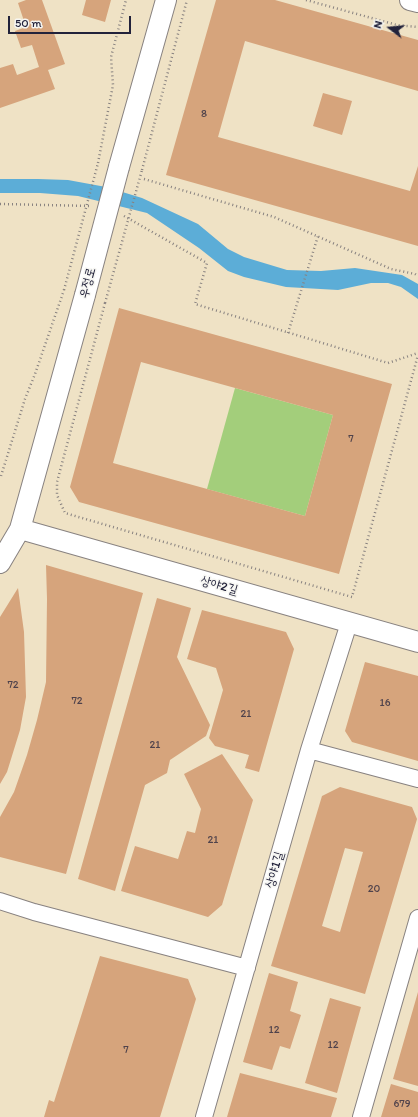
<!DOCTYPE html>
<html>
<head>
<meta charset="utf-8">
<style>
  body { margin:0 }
  #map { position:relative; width:418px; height:1117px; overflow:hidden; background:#efe2c5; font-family:Itim,sans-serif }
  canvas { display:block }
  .north { position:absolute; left:370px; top:8px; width:40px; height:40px; -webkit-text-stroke:3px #f6f6f2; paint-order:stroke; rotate:286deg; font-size:11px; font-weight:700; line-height:16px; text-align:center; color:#22223b }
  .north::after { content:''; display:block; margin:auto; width:14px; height:18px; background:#22223b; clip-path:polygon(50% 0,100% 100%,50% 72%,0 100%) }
  .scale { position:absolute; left:8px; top:16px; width:123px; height:18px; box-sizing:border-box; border:2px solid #22223b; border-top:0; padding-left:5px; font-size:12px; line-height:14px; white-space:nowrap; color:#22223b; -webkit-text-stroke:3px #f6f6f2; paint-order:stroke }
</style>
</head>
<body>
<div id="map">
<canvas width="418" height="1117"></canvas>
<div class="north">N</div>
<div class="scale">50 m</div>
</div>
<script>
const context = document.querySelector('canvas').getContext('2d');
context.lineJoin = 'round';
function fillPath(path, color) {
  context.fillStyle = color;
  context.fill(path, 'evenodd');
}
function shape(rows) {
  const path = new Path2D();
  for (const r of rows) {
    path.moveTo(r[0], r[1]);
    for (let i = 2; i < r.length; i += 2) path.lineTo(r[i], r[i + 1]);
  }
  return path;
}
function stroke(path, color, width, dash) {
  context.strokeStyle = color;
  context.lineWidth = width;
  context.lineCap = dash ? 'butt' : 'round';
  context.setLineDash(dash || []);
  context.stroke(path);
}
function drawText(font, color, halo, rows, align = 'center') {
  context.font = font + ' Itim,"Poor Story",sans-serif';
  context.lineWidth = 3;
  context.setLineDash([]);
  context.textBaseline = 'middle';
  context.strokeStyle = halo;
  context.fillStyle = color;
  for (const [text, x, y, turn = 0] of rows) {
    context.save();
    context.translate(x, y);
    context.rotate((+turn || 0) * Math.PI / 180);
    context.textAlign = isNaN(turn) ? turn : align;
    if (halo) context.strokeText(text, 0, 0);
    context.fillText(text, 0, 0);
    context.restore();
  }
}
const green = shape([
  [235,388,333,415,305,516,207,489]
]);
const water = shape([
  [0,179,38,179,68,180,106,187,142,198,198,224,228,249,244,257,287,270,321,271,355,268,402,275,418,284,418,299,401,287,388,283,371,283,338,290,286,287,244,277,228,271,199,248,147,213,78,196,40,193,0,193]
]);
const building = shape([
  [26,0,42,0,65,64,48,70,55,89,0,108,0,68,13,64,17,75,39,67,32,45,21,48,15,31,26,27,18,3],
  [86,0,111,0,105,22,82,15],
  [216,0,275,0,418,40,418,91,245,41,218,137,410,191,418,166,418,246,166,175],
  [323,93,352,101,342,135,313,126],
  [119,308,392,384,339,574,79,502,70,487],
  [141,362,333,415,305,516,113,463],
  [46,565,143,593,66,874,0,857,0,817,14,792,27,755,37,720,46,682,47,599],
  [18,588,24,632,26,697,20,730,7,772,0,784,0,617],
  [157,598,191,608,177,657,210,725,206,736,170,760,167,773,145,785,115,891,78,879],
  [202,610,286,632,294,649,259,772,245,768,249,755,215,746,209,738,223,690,216,668,187,659],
  [365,662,418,676,418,761,352,742,345,731],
  [222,754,253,800,222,905,208,917,121,891,135,846,178,859,187,831,195,833,201,809,184,774],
  [340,787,412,807,417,819,365,994,271,966,322,796],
  [345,848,363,852,340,932,322,926],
  [100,956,188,979,196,999,160,1117,44,1117,49,1100,54,1102],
  [269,973,298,982,290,1011,301,1015,290,1049,280,1046,272,1070,243,1062],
  [418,992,418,1086,393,1079],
  [330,998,361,1007,337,1093,305,1083],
  [240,1073,337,1098,331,1117,227,1117],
  [391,1084,418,1092,418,1117,381,1117]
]);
const path = shape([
  [306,0,397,25,418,27],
  [98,163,113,85,111,57,126,0],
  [142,170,187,0],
  [144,179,274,217,391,269,415,274,418,276],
  [0,204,91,206],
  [124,216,207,263,195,304,388,363,418,353],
  [105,303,57,482,57,495,65,513,352,597,418,355],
  [288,333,318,236],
  [1,476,25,399,35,374,64,290]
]);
const minor = shape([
  [309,750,418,779],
  [0,901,34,912,247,968],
  [204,1117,309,750,349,623],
  [361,1117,418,918]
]);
const tertiary = shape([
  [410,0,418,2],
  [119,167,166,0],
  [20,529,418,642],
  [0,563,20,529,85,295]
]);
const pathBridge = shape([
  [64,290,98,163],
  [105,303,142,170]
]);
const tertiaryBridge = shape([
  [85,295,119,167]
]);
const numberNames = [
  ["8",204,114],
  ["7",351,439],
  ["72",13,685],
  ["72",77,701],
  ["16",385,703],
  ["21",246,714],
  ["21",155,745],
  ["21",213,840],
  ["20",374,889],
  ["12",274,1030],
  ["12",333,1045],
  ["7",126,1050],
  ["679",402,1104]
];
const streetNames = [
  ["우정로",88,283,-75],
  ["상야2길",219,586,16],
  ["상야1길",275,870,-74]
];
fillPath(green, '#a3ce7b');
fillPath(water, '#5cadd7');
fillPath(building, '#d6a47c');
stroke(minor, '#888280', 18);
stroke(tertiary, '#888280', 22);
stroke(path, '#888280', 2.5, [1, 3]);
stroke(minor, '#fff', 16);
stroke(tertiary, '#fff', 20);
stroke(tertiaryBridge, '#888280', 22, []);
stroke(pathBridge, '#888280', 2.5, [1, 3]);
stroke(tertiaryBridge, '#fff', 20);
drawText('11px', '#4f424b', null, numberNames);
drawText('13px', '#22223b', '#f6f6f2', streetNames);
</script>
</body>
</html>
